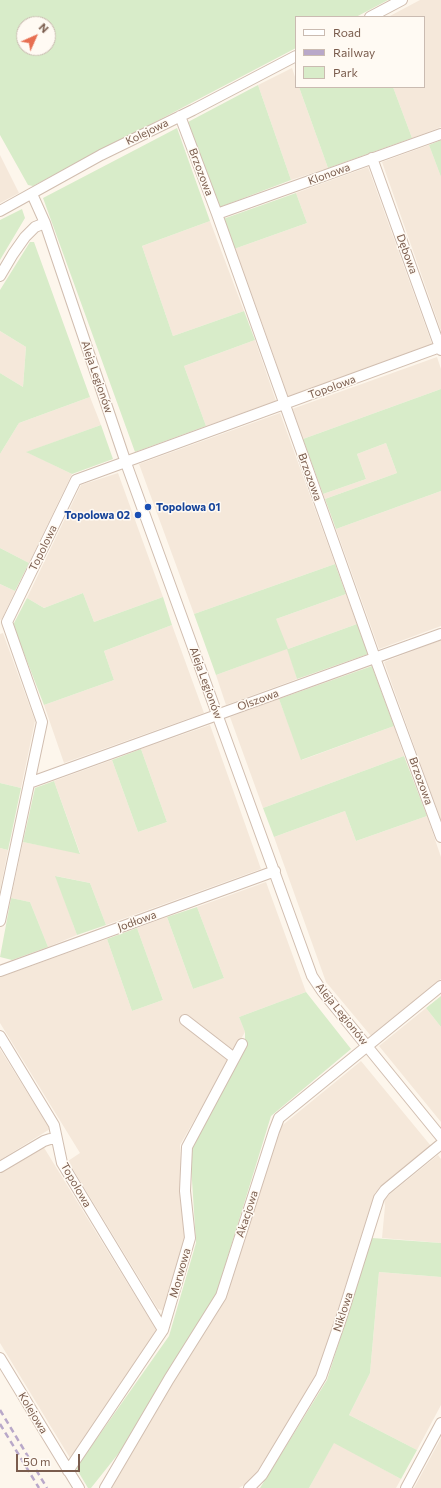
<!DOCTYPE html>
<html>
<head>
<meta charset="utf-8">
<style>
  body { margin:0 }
  #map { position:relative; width:441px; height:1488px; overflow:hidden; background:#fdf6ec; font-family:Commissioner,sans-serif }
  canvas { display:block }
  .legend { position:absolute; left:295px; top:16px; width:130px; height:72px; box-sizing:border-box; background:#fffaf3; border:1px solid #cabbb1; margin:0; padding:5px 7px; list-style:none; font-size:12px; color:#7a5c4d }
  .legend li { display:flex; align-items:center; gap:8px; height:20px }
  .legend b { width:20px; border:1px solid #cabbb1 }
  .north { position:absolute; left:16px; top:16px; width:40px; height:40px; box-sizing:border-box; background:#fffaf3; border:1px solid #cabbb1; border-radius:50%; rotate:45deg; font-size:11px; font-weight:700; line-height:16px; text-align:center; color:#7a5c4d }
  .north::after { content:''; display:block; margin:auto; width:14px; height:18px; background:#e76f51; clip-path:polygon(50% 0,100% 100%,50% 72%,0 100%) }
  .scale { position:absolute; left:16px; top:1454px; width:64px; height:18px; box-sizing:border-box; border:2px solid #7a5c4d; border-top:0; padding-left:5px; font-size:12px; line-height:14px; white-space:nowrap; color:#7a5c4d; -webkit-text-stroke:3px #fffaf3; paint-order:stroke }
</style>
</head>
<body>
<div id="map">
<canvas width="441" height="1488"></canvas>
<ul class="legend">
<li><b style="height:5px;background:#fff"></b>Road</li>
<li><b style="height:5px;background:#b9a8c9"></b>Railway</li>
<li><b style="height:11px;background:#d8ecc9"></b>Park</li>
</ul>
<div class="north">N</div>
<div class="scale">50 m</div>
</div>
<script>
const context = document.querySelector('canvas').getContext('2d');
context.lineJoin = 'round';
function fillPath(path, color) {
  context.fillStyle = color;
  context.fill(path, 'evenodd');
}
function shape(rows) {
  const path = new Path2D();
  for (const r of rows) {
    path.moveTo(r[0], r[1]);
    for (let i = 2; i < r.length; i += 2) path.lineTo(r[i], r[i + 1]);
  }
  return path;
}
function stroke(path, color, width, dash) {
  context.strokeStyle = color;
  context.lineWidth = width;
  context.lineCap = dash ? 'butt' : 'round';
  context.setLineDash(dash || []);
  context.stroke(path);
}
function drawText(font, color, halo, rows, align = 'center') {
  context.font = font + ' Commissioner,sans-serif';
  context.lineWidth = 3;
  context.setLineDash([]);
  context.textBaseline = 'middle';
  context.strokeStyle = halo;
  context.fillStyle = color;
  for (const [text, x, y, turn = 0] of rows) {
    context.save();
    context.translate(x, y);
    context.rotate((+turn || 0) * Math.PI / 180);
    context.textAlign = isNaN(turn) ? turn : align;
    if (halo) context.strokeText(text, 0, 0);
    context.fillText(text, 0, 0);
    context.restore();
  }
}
const residential = shape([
  [420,0,441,0,441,127,412,138,393,87,424,87,424,17,388,17],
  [292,68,296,80,296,87,299,87,328,168,291,180,258,85],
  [429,145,441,177,441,331,382,162],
  [0,155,19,193,0,203],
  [368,167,432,344,288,397,257,309,234,249,307,223,296,193],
  [210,221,244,311,173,336,142,246],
  [0,331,26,347,23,387,0,373],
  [255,340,276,401,206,426,184,366],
  [437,357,441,369,441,389,303,439,292,409],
  [90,397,101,425,27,452,72,474,29,563,0,548,0,454,19,423],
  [280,413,335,564,194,614,139,464],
  [386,443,397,473,325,499,323,494,366,479,357,454],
  [118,473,163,597,94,622,83,593,44,608,27,598,81,485],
  [441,491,441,626,379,649,336,529],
  [0,584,15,591,2,619,0,620],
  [346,594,357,624,288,649,297,679,226,705,216,675,259,659,276,619],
  [172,625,204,713,64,763,44,705,114,680,104,651],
  [3,633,35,721,21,788,0,783,0,634],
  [441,640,441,821,384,662],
  [279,699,302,760,394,726,404,756,263,808,230,717],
  [210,725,261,869,106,925,90,883,56,876,77,935,48,947,30,902,11,898,23,842,80,853,54,781,112,760,138,832,167,822,141,749],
  [345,811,356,841,427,816,441,857,441,979,371,1036,326,982,274,837],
  [0,848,8,850,0,891],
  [266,882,306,992,239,1017,245,1032,180,1145,185,1243,165,1311,158,1309,68,1161,80,1153,0,1023,0,977,107,939,132,1011,163,1000,137,928,167,917,193,989,209,983,224,978,197,907],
  [426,1008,441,1027,441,1122,379,1046],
  [0,1049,50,1129,0,1160],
  [361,1061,431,1146,375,1193,317,1375,252,1480,239,1488,108,1488,224,1296,279,1128],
  [43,1146,158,1333,70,1458,0,1343,0,1172],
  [438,1155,441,1159,441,1243,382,1238,385,1206,384,1199],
  [379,1272,441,1277,441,1405,417,1450,349,1415,370,1373],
  [441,1438,441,1488,414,1488],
  [334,1442,401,1479,396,1488,309,1488]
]);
const green = shape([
  [0,0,388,0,356,17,296,17,296,48,33,186,28,185,0,135],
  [24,24,48,24,48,48,24,48],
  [258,85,291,180,220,207,188,122],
  [299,87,393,87,412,138,328,168],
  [177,128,210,221,142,246,173,336,244,311,255,340,184,366,206,426,135,452,43,198],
  [441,140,441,177,429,145],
  [296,193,307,223,234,249,223,219],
  [22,209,25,218,0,260,0,220],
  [30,242,34,242,90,397,19,423,0,454,0,373,23,387,26,347,0,331,0,290],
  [441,389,441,491,336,529,325,499,397,473,386,443,357,454,366,479,323,494,303,439],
  [101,425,113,459,72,474,26,452],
  [0,548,29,563,15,591,0,584],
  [335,564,346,594,276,619,288,649,357,624,368,654,297,679,287,649,216,675,194,614],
  [83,593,94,622,163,597,172,625,104,651,114,680,44,705,13,625,27,598,44,608],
  [372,666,394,726,301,760,279,699],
  [141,749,167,822,138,832,112,760],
  [404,756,427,816,356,841,345,811,274,837,263,808],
  [54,781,80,854,23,842,35,788],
  [0,783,21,788,8,850,0,848],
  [55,876,90,883,106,925,77,935],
  [11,898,30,902,48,947,12,960,0,957],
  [197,907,224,978,193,989,167,917],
  [137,928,163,1000,132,1011,107,939],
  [306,992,351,1049,271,1116,216,1295,130,1439,91,1488,88,1488,76,1468,169,1336,196,1243,190,1149,245,1050,245,1032,239,1017],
  [441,996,441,1027,426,1008],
  [372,1238,441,1243,441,1277,379,1272,370,1373,349,1415,417,1450,401,1479,334,1443,309,1488,260,1488,327,1380]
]);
const minor = shape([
  [370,17,402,0],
  [180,116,217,214,375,658,441,837],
  [372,158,441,350],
  [32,194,45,223,126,463,312,976,322,991,441,1137],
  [0,211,101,155,193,110,296,56],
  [217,214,441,134],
  [0,276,13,254,25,237,35,227,45,223],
  [29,783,441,634],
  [0,921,42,722,7,622,76,480,440,347],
  [0,971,275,871],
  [185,1020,234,1058],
  [0,1036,54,1125,62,1163,163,1330],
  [0,1167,44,1141,50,1139,56,1139],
  [0,1358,79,1488],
  [68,1471,163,1330,190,1238,185,1191,187,1147,242,1044],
  [105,1488,169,1379,221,1296,274,1131,279,1118,441,986],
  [249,1488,262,1475,321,1377,342,1316,379,1198,385,1190,441,1144],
  [406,1488,441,1423]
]);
const rail = shape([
  [0,1410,47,1488],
  [0,1424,39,1488]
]);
const markers = [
  [148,507,4,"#1a4fb4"],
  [138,515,4,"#1a4fb4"]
];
const streetNames = [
  ["Kolejowa",147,132,-26],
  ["Brzozowa",201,172,69],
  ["Klonowa",329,174,-20],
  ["Dębowa",407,254,70],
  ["Aleja Legionów",97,377,71],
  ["Topolowa",332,387,-20],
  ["Brzozowa",310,477,70],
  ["Topolowa",43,548,-64],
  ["Aleja Legionów",206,683,70],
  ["Olszowa",258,700,-20],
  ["Brzozowa",421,781,70],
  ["Jodłowa",137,921,-20],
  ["Aleja Legionów",342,1014,51],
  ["Topolowa",76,1185,60],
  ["Akacjowa",247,1214,-72],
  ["Morwowa",180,1273,-74],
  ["Niklowa",343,1312,-72],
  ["Kolejowa",33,1413,59]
];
const transitNames = [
  ["Topolowa 01",156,507],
  ["Topolowa 02",130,515,"right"]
];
fillPath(residential, '#f5e8da');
fillPath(green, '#d8ecc9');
stroke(minor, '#d1beb0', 12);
stroke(minor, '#fff', 10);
stroke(rail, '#b9a8c9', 2.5, [6, 4]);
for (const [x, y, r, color] of markers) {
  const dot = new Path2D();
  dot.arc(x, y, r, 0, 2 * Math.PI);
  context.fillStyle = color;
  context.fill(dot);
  stroke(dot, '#fffaf3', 1.5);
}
drawText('11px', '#7a5c4d', '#fffaf3', streetNames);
drawText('bold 11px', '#164399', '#fffaf3', transitNames, 'left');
</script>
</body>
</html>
